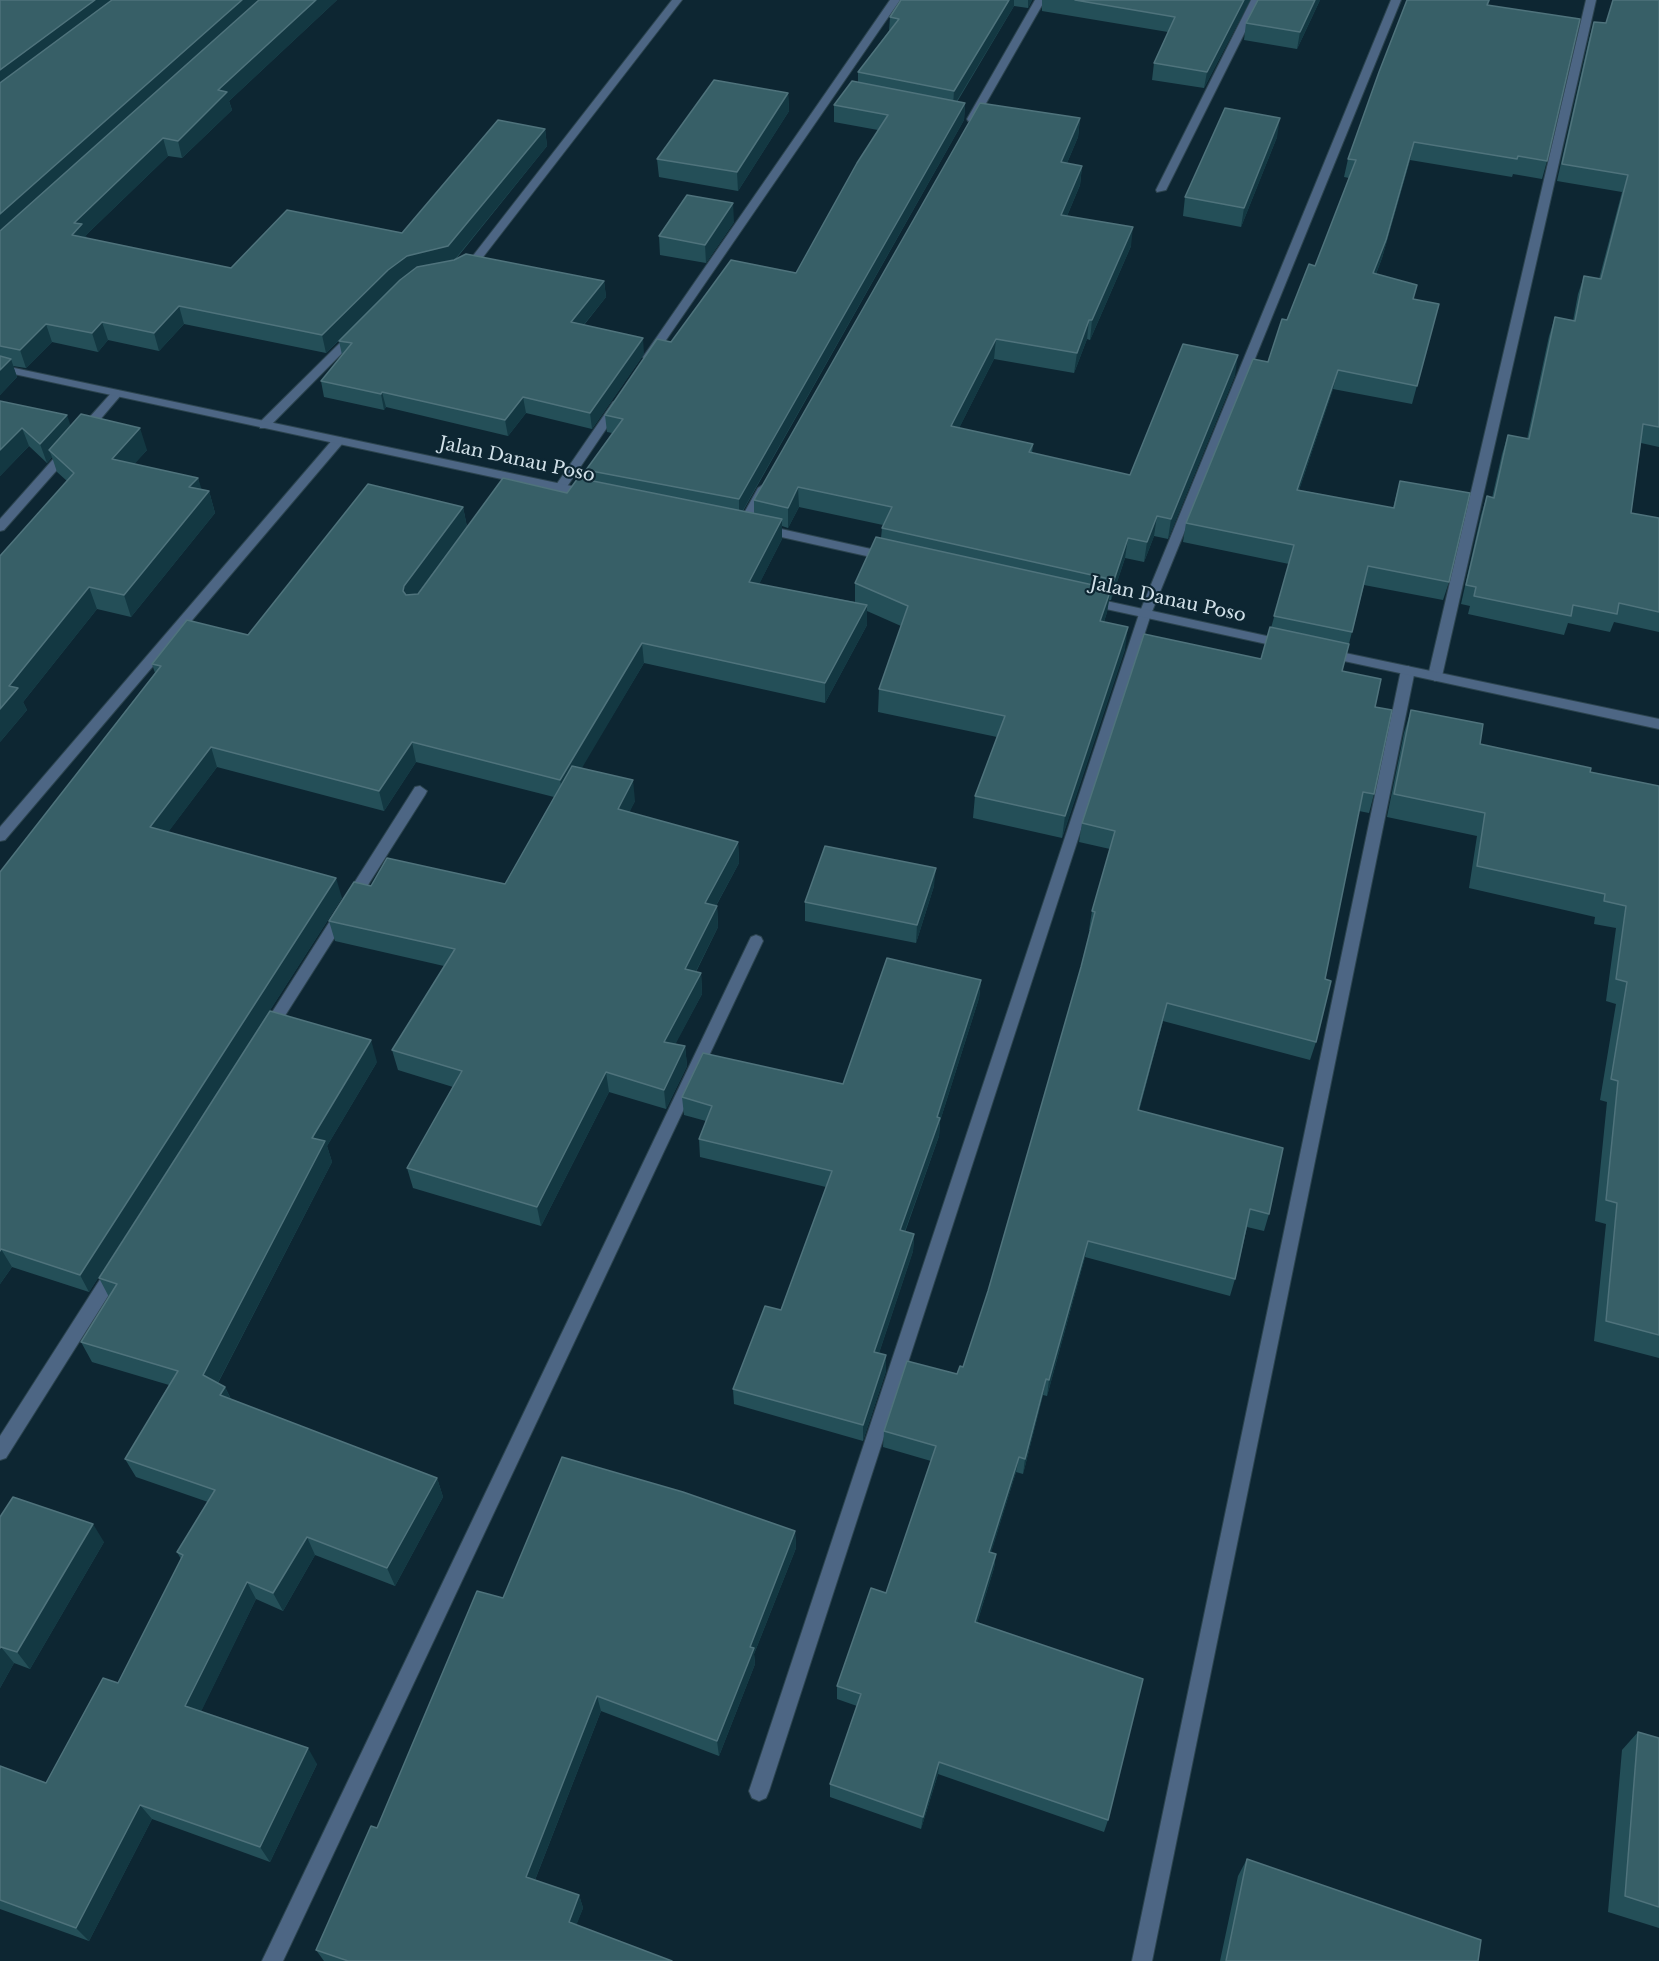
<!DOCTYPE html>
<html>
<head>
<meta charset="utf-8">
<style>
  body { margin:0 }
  canvas { display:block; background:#0d2632 }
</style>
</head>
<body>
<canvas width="1659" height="1961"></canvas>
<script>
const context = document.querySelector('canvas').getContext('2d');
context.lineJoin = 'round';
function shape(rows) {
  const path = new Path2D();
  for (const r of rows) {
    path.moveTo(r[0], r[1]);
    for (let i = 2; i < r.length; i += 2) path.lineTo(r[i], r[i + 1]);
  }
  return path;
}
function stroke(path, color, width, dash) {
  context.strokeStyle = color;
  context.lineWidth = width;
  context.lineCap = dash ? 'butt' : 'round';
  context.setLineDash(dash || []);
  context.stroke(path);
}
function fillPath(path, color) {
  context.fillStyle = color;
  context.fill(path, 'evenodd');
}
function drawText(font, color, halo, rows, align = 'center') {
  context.font = font + ' "Libre Baskerville",serif';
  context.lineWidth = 4.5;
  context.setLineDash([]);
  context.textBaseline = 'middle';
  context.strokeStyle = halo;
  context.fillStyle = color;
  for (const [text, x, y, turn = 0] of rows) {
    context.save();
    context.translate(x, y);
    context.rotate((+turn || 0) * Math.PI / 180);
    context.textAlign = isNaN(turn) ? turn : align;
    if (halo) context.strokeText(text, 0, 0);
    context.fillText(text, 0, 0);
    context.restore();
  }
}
const minor = shape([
  [672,0,682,0,480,261,465,268,457,268,457,264,472,257,672,0],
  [890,0,900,0,653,359,645,359,643,357,890,0],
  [1035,0,1045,0,977,119,968,121,967,119,1035,0],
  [1251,0,1261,0,1166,190,1157,192,1156,190,1251,0],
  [1391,0,1401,0,1151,614,769,1791,766,1798,759,1801,752,1798,749,1791,1139,614,1391,0],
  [1586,0,1596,0,1442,676,1435,681,1428,676,1586,0],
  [353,333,359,336,357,338,268,428,260,428,260,422,349,334,353,333],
  [117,390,123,393,121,395,87,435,79,435,79,429,113,391,117,390],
  [617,401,623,404,564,491,556,491,556,485,613,402,617,401],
  [338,437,342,438,342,444,5,840,0,841,0,827,334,438,338,437],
  [68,446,74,450,72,453,4,530,0,531,0,519,64,447,68,446],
  [764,484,770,488,750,524,744,528,740,527,738,524,758,488,764,484],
  [1408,666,1415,670,1152,1961,1132,1961,1401,670,1408,666],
  [420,786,427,791,425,795,274,1033,264,1033,261,1029,264,1025,415,787,420,786],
  [756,935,761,937,763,941,283,1961,262,1961,749,941,751,937,756,935],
  [114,1265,120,1267,122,1272,120,1277,6,1458,0,1460,0,1436,108,1267,114,1265]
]);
const tertiary = shape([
  [0,365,590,490,596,494,590,498,0,371,0,365],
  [763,525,889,553,895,557,889,561,759,532,757,529,759,526,763,525],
  [1088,597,1285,640,1292,644,1285,648,1083,604,1082,601,1088,597],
  [1326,649,1659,719,1659,729,1321,656,1319,653,1321,650,1326,649]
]);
const wall = shape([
  [0,0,337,0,229,101,232,110,182,158,168,156,86,235,86,238,231,268,402,233,545,129,547,146,456,259,604,281,606,297,584,325,644,354,592,429,526,413,508,436,386,407,384,410,324,397,321,381,342,355,339,341,359,321,326,353,184,324,159,351,108,340,98,352,52,342,26,368,13,366,17,377,0,395],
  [901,0,1032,0,1028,8,1014,6,957,102,965,103,964,120,743,511,754,513,754,500,1080,118,1078,137,1067,163,1082,166,1080,185,1067,216,1131,246,1090,340,1087,339,1074,373,994,359,959,428,1033,444,1032,453,1130,475,1235,375,1168,539,1154,536,1144,562,1125,558,1111,600,1109,600,1107,612,1104,622,1125,649,1062,838,973,818,975,796,997,737,878,712,879,689,901,626,867,611,867,625,825,703,644,663,581,768,635,801,629,812,738,842,739,863,716,906,717,906,718,927,696,972,701,973,702,994,675,1044,685,1046,687,1066,666,1109,609,1092,541,1226,413,1188,407,1168,453,1087,398,1070,392,1050,444,966,335,941,329,921,371,886,505,884,554,797,416,762,384,811,217,767,168,832,342,898,89,1292,12,1267,0,1284,0,872,155,673,152,664,248,635,463,507,467,527,417,594,418,594,587,480,586,470,612,433,607,432,605,415,671,342,796,273,878,130,834,122,834,105,858,82,858,72,889,31,890,17],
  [799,507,883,525,882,528,881,538,855,583,855,602,759,584,782,539,782,526,788,528],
  [1042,0,1250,0,1204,88,1152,80,1154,63,1168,32,1042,11],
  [1320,0,1297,49,1244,40,1246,23],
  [1407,0,1490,0,1488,5,1547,161,1542,179,1513,174,1512,177,1410,160,1382,258,1376,274,1414,299,1439,304,1412,404,1333,389,1299,490,1393,508,1400,481,1449,582,1443,600,1364,585,1342,671,1375,707,1374,794,1369,813,1359,811,1325,979,1316,1042,1310,1060,1163,1021,1139,1111,1269,1214,1264,1231,1247,1227,1235,1279,1230,1296,1085,1257,1047,1396,1043,1395,1023,1474,1016,1472,991,1552,996,1554,994,1568,977,1623,1108,1820,1104,1832,938,1774,921,1829,830,1797,830,1784,857,1706,837,1699,837,1686,886,1593,931,1461,883,1447,884,1431,957,1374,963,1367,988,1291,1081,967,1090,930,1089,930,1092,911,1110,849,1079,842,1082,823,1261,659,1271,628,1289,564,1183,542,1186,523,1268,362,1287,320,1315,266,1349,178,1344,177,1348,159],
  [1659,0,1659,447,1641,443,1631,513,1659,518,1659,632,1614,622,1610,632,1568,623,1564,635,1468,614,1470,606,1461,604,1481,515,1487,496,1492,498,1502,454,1508,435,1527,439,1549,336,1555,317,1573,321,1578,294,1584,276,1599,279,1622,192,1557,181,1589,39,1594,22,1606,23],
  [788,93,789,111,738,191,659,177,657,159],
  [1277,137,1241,227,1183,216,1185,197],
  [734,222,706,263,660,255,659,236],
  [0,401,71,426,147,450,134,464,198,478,201,490,209,491,215,513,131,617,97,609,23,702,27,710,0,742,67,481,57,472,52,457,47,463,29,446,0,476],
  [1411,710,1480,744,1590,772,1659,786,1659,1358,1594,1341,1606,1224,1595,1221,1607,1102,1600,1100,1616,1004,1606,1001,1616,928,1594,924,1595,917,1469,888,1477,836,1387,817,1404,733],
  [934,886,916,943,805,921,805,902],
  [981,980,979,998,940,1121,939,1136,905,1232,914,1234,913,1251,879,1353,886,1371,863,1441,734,1404,733,1389,781,1310,826,1187,700,1157,699,1139,706,1121,684,1115,682,1097,843,1084],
  [377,1062,327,1146,332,1162,218,1383,225,1387,231,1399,437,1478,443,1497,395,1586,315,1555,283,1611,256,1599,201,1711,317,1764,270,1862,152,1819,89,1941,0,1909,0,1766,46,1783,118,1683,181,1559,177,1552,208,1502,136,1477,125,1459,169,1385,92,1362,81,1342,109,1297,99,1278],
  [0,1517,104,1542,30,1669,14,1663,0,1688],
  [795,1531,796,1548,754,1654,755,1664,719,1756,601,1711,535,1880,579,1895,583,1908,576,1925,672,1961,324,1961,316,1950,377,1828,503,1598],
  [1638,1732,1659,1738,1659,1928,1608,1912,1622,1750],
  [1247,1859,1478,1961,1220,1961,1238,1876]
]);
const shadedWall = shape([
  [95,0,123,0,0,91,0,70],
  [242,0,265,0,0,237,0,214],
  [316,0,337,0,229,101,232,110,182,158,178,141,218,90],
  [1009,0,1014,0,1014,6,953,107,954,91],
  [1028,0,1032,0,1028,8],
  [1244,0,1250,0,1204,88,1207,72],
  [1315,0,1320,0,1297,49,1300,32],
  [788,93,789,111,738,191,737,172],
  [965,103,964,120,739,517,739,499],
  [1080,118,1078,137,1059,182,1061,162],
  [1280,118,1277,137,1241,227,1244,208],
  [545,129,547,146,451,264,391,288,326,353,322,335,388,270],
  [163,138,168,156,86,235,88,242,72,235,74,223],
  [1414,142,1410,160,1382,258,1369,291,1373,273],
  [1082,166,1080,185,1059,235,1061,215],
  [733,203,734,222,706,263,705,245],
  [1133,227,1131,246,1090,340,1092,320],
  [604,281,606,297,573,338,571,322],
  [179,306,184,324,159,351,154,333],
  [1089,320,1087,339,1074,373,1077,353],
  [102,322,108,340,98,352,92,333],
  [46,324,52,342,26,368,20,350],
  [643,338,644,354,592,429,590,413],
  [996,339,994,359,950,446,951,426],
  [1238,355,1235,375,1168,539,1171,519],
  [11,359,17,377,0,395,0,370],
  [1338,370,1333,389,1293,508,1297,490],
  [382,392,386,407,384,410,381,394],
  [523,397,526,413,508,436,505,420],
  [67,415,73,433,49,450,52,457,47,463,40,444],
  [22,428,29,446,0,476,0,450],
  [140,428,147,450,119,481,112,459],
  [198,478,204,497,209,491,215,513,131,617,124,595,189,487],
  [798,487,799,507,788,528,788,508],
  [463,507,467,527,408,606,403,591,404,586],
  [1157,516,1154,536,1144,562,1147,542],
  [782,519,782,539,750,602,749,582],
  [1128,538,1125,558,1111,600,1114,580],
  [89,587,97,609,23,702,27,710,0,742,0,709,9,686],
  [1111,589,1107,612,1097,644,1100,621],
  [867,605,867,625,825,703,825,683],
  [1128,627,1125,649,1062,838,1065,816],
  [642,643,644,663,563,800,560,780],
  [412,742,416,762,384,811,379,791],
  [211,747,217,767,157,847,150,827],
  [633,780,635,801,621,830,618,809],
  [738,842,739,863,706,924,705,903],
  [936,868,934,886,916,943,917,925],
  [336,878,342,898,89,1292,80,1275],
  [717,906,718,927,687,989,685,969],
  [701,973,702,994,666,1062,664,1042],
  [981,980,979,998,940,1121,939,1136,899,1247,900,1230],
  [1167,1003,1163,1021,1134,1128,1138,1110],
  [371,1040,377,1062,327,1146,332,1162,212,1394,203,1375,312,1138],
  [685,1046,687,1066,666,1109,664,1090],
  [606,1072,609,1092,541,1226,537,1207],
  [914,1234,913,1251,874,1368,874,1352],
  [1088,1241,1085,1257,1047,1396,1049,1380],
  [1,1249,12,1267,0,1284,0,1251],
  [886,1355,886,1371,863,1441,863,1425],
  [1046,1379,1043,1395,1023,1474,1025,1459],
  [225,1387,234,1406,220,1395],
  [1019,1457,1016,1472,987,1566,989,1552],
  [437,1478,443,1497,395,1586,387,1568],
  [93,1524,104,1542,30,1669,17,1652],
  [795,1531,796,1548,754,1654,755,1664,719,1756,717,1741,750,1647],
  [307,1537,315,1555,283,1611,273,1593],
  [996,1554,994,1568,973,1636,975,1622],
  [247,1582,256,1599,196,1722,185,1706],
  [1,1647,14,1663,0,1688,0,1648],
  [597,1696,601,1711,531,1890,526,1877],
  [308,1748,317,1764,270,1862,260,1847],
  [939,1762,938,1774,921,1829,923,1817],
  [140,1805,152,1819,89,1941,76,1928],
  [579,1895,583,1908,573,1934,569,1922]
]);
const building = shape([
  [0,0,95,0,0,70,0,0],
  [112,0,242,0,0,214,0,83,112,0],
  [259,0,316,0,218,90,227,92,178,141,163,138,74,223,82,224,72,235,231,268,287,210,402,233,498,120,545,129,448,246,407,256,388,270,322,335,179,306,154,333,102,322,92,333,46,324,20,350,0,346,0,231,259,0],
  [901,0,1009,0,954,91,858,72,899,19,890,17,901,0],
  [1075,0,1244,0,1207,72,1154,63,1175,17,1075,0],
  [1258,0,1315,0,1300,32,1246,23,1258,0],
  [1407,0,1489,0,1487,5,1580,19,1547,161,1518,156,1517,159,1414,142,1386,240,1373,273,1417,285,1413,299,1439,304,1417,386,1338,370,1297,490,1394,508,1400,481,1470,493,1449,582,1368,566,1352,632,1274,616,1294,545,1186,523,1253,359,1268,362,1282,319,1287,320,1309,264,1315,266,1356,160,1348,159,1379,72,1407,0],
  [1613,0,1659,0,1659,427,1643,424,1631,513,1659,518,1659,612,1619,603,1617,614,1573,605,1571,616,1474,596,1476,587,1466,585,1487,496,1494,498,1508,435,1529,439,1555,317,1575,321,1584,276,1601,279,1628,175,1562,164,1594,22,1606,23,1613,0],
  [714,80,788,93,737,172,657,159,714,80],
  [852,81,965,103,739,499,586,470,623,419,605,415,657,339,671,342,731,260,796,273,857,163,888,115,834,105,852,81],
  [980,103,1080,118,1061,162,1082,166,1061,215,1133,227,1092,320,1089,320,1077,353,996,339,951,426,1033,444,1029,452,1130,475,1183,344,1238,355,1171,519,1157,516,1147,542,1128,538,1114,580,882,528,892,507,798,487,788,508,754,500,980,103],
  [1225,108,1280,118,1244,208,1185,197,1225,108],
  [687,195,733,203,705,245,659,236,687,195],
  [466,254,604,281,571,322,643,338,590,413,523,397,505,420,382,392,381,394,321,381,352,343,339,341,400,280,417,267,454,260,466,254],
  [0,356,11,359,0,370,0,356],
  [0,401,67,415,40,444,22,428,0,450,0,401],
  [81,414,140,428,112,459,198,478,189,487,209,491,124,595,89,587,9,686,18,688,0,709,0,556,74,473,49,450,81,414],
  [503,478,567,493,578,478,782,519,749,582,867,605,825,683,642,643,560,780,412,742,379,791,211,747,150,827,336,878,80,1275,1,1249,0,1251,0,872,161,666,152,664,187,620,248,635,368,484,463,507,404,586,403,591,406,595,418,594,503,478],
  [876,537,1111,589,1100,621,1128,627,1065,816,975,796,1005,716,879,689,908,606,855,583,876,537],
  [1270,627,1349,644,1342,671,1381,679,1375,707,1392,710,1374,794,1363,792,1325,979,1331,981,1316,1042,1167,1003,1138,1110,1283,1148,1269,1214,1250,1209,1235,1279,1088,1241,1049,1380,1046,1379,1025,1459,1019,1457,989,1552,996,1554,975,1622,1143,1679,1108,1820,939,1762,923,1817,830,1784,861,1694,837,1686,871,1588,886,1593,936,1446,884,1431,907,1361,957,1374,960,1366,963,1367,988,1291,1081,967,1095,912,1092,911,1115,831,1082,823,1144,634,1261,659,1270,627],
  [1411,710,1483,724,1480,744,1591,768,1590,772,1659,786,1659,1335,1606,1321,1617,1203,1606,1200,1618,1081,1611,1079,1627,982,1616,979,1626,906,1604,901,1605,894,1477,866,1485,813,1394,794,1411,710],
  [572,766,633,780,618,809,738,842,705,903,717,906,685,969,701,973,664,1042,685,1046,664,1090,606,1072,537,1207,407,1168,462,1071,392,1050,455,949,329,921,354,882,371,886,387,858,505,884,572,766],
  [825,846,936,868,917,925,805,902,825,846],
  [887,958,981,980,937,1117,940,1118,900,1230,914,1234,874,1352,886,1355,863,1425,733,1389,765,1306,781,1310,832,1171,699,1139,712,1106,682,1097,703,1053,843,1084,887,958],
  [270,1011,371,1040,312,1138,325,1141,203,1375,225,1387,220,1395,437,1478,387,1568,307,1537,273,1593,247,1582,185,1706,308,1748,260,1847,140,1805,76,1928,0,1900,0,1766,46,1783,103,1678,118,1683,183,1555,177,1552,215,1490,125,1459,178,1371,81,1342,117,1284,99,1278,270,1011],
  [562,1457,683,1492,795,1531,750,1647,754,1648,717,1741,597,1696,526,1877,579,1895,569,1922,672,1961,348,1961,316,1950,371,1826,377,1828,477,1591,503,1598,562,1457],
  [13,1497,93,1524,17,1652,1,1647,0,1648,0,1517,13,1497],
  [1638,1732,1659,1738,1659,1907,1625,1896,1638,1732],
  [1247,1859,1481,1940,1478,1961,1226,1961,1247,1859]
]);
const streetNames = [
  ["Jalan Danau Poso",517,460,12],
  ["Jalan Danau Poso",1168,600,12]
];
stroke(minor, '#2c444f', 2);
stroke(tertiary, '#2c444f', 2);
fillPath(minor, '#4d6684');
fillPath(tertiary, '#4d6684');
fillPath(wall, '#244f58');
fillPath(shadedWall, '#133842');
fillPath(building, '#375f67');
stroke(building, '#4f737c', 1.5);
drawText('18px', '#d1e0e8', '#0d2632', streetNames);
</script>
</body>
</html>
